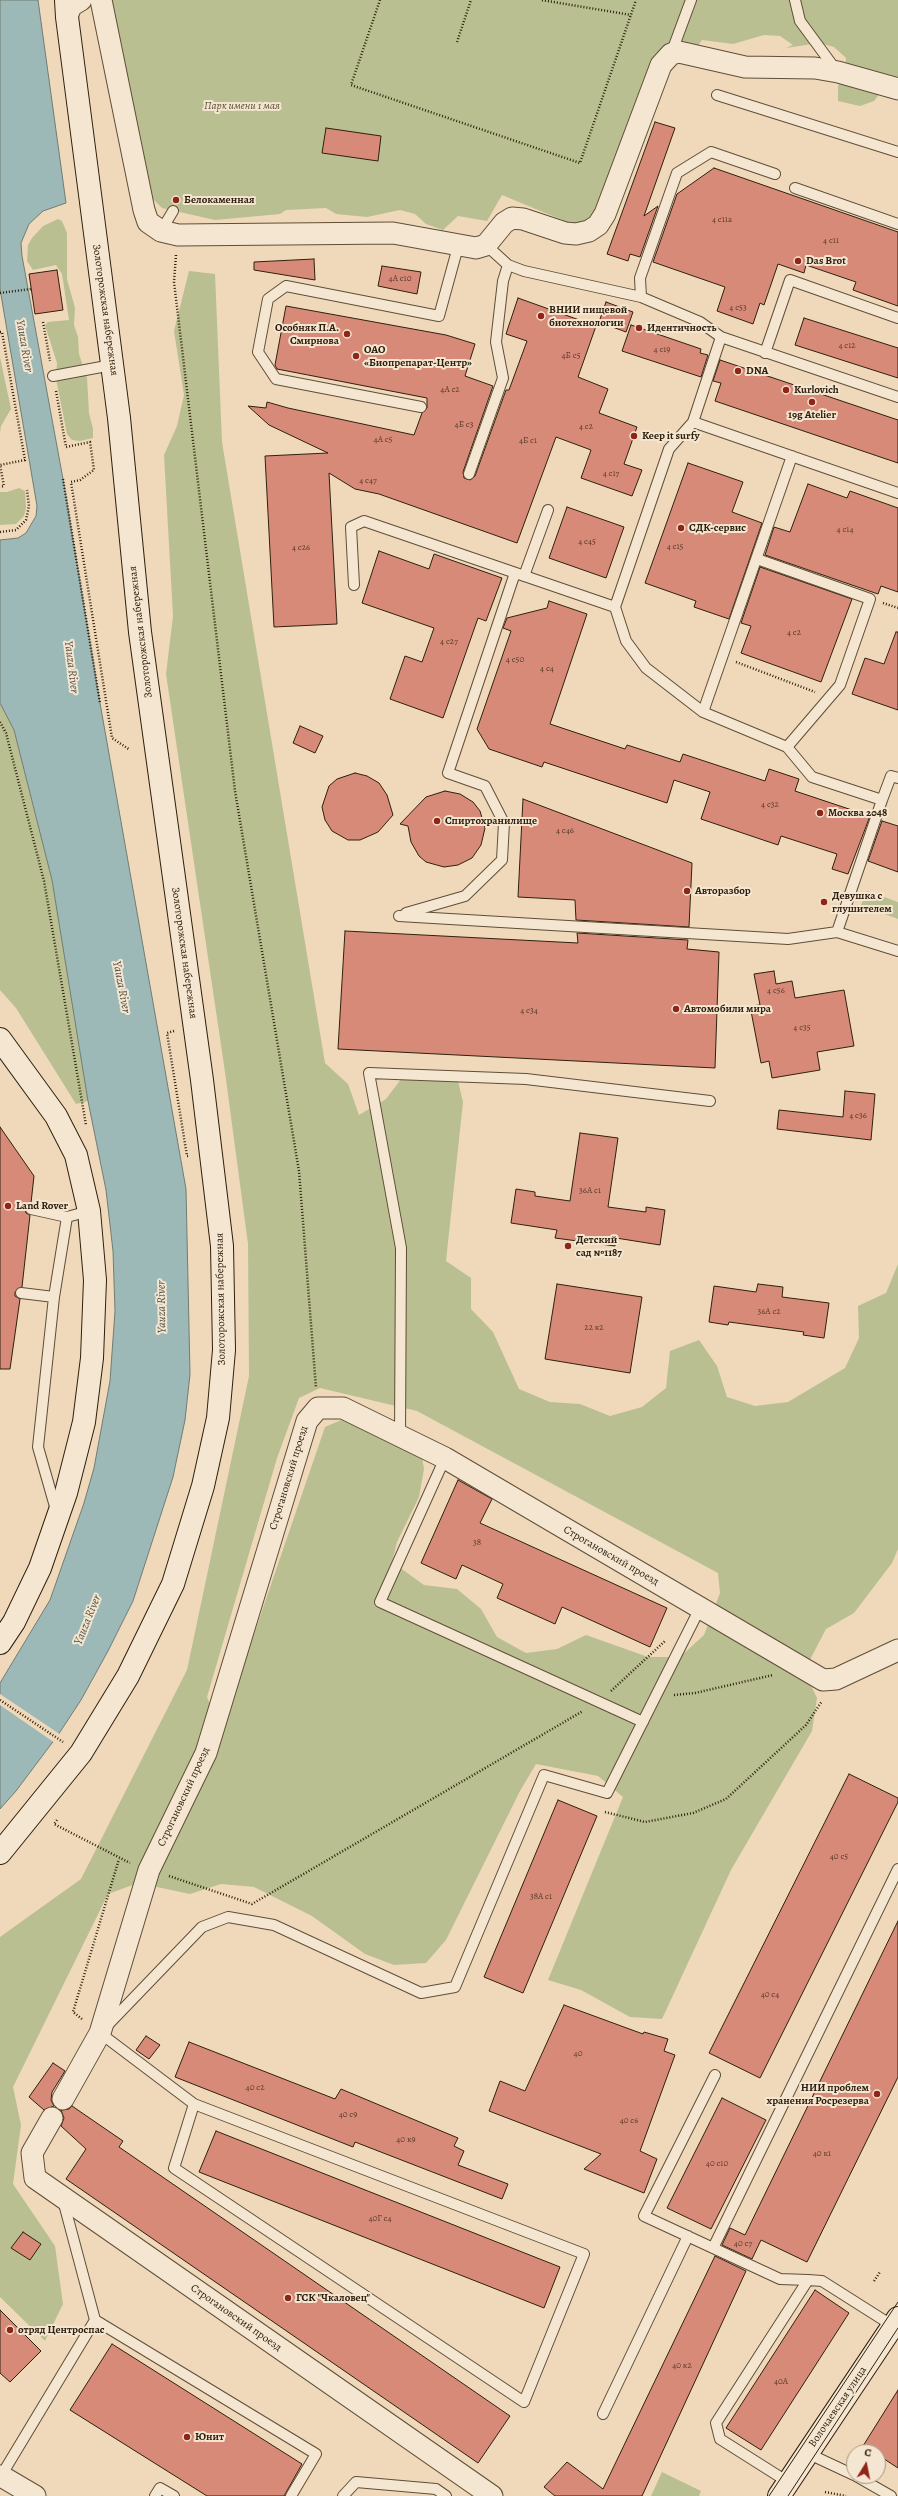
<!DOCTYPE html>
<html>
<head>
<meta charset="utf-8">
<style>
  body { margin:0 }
  #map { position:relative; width:898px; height:2496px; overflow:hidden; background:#efd9ba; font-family:Alegreya,serif }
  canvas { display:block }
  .north { position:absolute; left:846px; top:2444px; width:40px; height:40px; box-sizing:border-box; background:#f5e6d2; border:1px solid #a69783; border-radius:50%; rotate:10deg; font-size:11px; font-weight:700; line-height:16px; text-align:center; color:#2f200d }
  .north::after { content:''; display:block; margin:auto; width:14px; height:18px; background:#8f2418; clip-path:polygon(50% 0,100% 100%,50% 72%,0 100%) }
</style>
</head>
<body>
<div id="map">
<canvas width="898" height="2496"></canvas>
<div class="north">С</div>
</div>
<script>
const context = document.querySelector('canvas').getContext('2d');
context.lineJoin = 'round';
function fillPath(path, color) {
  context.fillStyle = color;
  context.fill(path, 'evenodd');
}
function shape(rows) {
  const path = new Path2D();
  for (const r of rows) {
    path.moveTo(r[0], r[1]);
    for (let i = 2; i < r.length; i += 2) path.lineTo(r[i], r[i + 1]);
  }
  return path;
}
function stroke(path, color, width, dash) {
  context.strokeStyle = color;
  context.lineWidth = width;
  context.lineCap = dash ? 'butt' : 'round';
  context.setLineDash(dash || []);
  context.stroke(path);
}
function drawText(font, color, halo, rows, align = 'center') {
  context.font = font + ' Alegreya,serif';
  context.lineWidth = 4;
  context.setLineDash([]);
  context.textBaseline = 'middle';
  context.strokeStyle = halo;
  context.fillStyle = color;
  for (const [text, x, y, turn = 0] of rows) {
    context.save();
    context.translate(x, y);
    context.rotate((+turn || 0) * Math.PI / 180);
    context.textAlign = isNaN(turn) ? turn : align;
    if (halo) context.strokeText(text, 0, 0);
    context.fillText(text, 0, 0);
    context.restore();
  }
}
const green = shape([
  [111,0,898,0,898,79,887,84,874,101,860,106,838,101,838,86,845,73,846,58,834,47,819,43,786,48,793,45,780,36,764,35,733,44,702,40,690,58,675,61,655,90,598,210,585,221,576,224,567,222,502,195,487,221,458,216,443,230,426,224,415,214,400,210,367,217,336,214,326,208,286,210,280,214,215,220,162,208,152,198],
  [58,219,62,221,67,233,67,279,75,308,74,325,78,337,79,354,87,378,89,413,93,429,93,438,80,441,72,440,67,434,56,379,57,363,45,325,48,322,69,320,62,274,56,265,33,270,27,261,28,245,32,238,43,226],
  [189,271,215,274,222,442,325,1063,348,1084,359,1115,386,1099,405,1074,458,1081,463,1102,446,1261,471,1278,471,1309,493,1332,519,1389,550,1402,580,1404,610,1416,642,1407,666,1388,670,1351,699,1340,717,1366,727,1397,755,1406,788,1402,845,1368,859,1338,858,1306,886,1293,898,1264,898,1549,892,1563,854,1613,826,1629,804,1671,817,1698,812,1731,731,1870,662,2019,630,2017,581,1990,548,1980,623,1797,598,1776,536,1764,520,1791,446,1940,426,1963,394,1965,365,1954,312,1916,254,1887,221,1884,190,1894,138,1883,108,1894,13,2087,21,2125,13,2184,55,2246,63,2304,45,2341,0,2297,0,1937,81,1879,187,1670,249,1376,248,1244,225,1072,166,674,173,616,164,455,177,426,184,395,174,331],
  [320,1388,417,1411,718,1573,720,1593,704,1635,680,1657,648,1657,586,1635,557,1649,526,1653,497,1637,481,1609,457,1589,424,1585,392,1562,397,1542,419,1497,424,1469,419,1439,367,1409,325,1427,228,1710,211,1707,207,1697,277,1458,299,1398],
  [0,357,11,409,1,426,0,432],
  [19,488,25,491,26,508,24,516,16,524,0,525,0,492,7,492],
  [0,703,14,730,52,880,88,1101,76,1104,16,1008,0,990],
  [867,891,898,902,898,919,861,905],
  [662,2472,701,2491,699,2496,651,2496]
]);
const water = shape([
  [0,0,38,0,66,203,43,211,29,224,21,243,22,256,63,479,100,703,186,1189,190,1374,185,1420,173,1477,133,1601,108,1651,81,1700,58,1735,16,1791,0,1809,0,1683,50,1600,84,1503,94,1468,110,1381,115,1311,113,1251,106,1190,88,1101,52,880,14,730,0,703,0,540,18,538,26,533,36,516,37,506,0,289,0,0]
]);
const pier = shape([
  [0,1694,61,1735,55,1743,0,1705]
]);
const building = shape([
  [655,122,675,128,644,216,658,206,640,257,630,254,628,261,607,254,655,122],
  [326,128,381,136,378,161,322,153,326,128],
  [714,168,898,232,898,306,853,290,856,282,806,265,804,273,778,264,764,305,760,303,753,324,717,311,725,287,653,262,677,194,714,168],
  [314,259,315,280,254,270,254,262,314,259],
  [382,266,421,272,417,294,378,286,382,266],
  [57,270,63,310,35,314,29,274,57,270],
  [518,298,596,326,578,377,608,389,599,413,637,427,624,464,642,470,632,496,581,478,591,450,556,437,517,543,379,494,355,489,329,473,337,624,274,627,265,456,328,453,269,425,248,406,266,408,267,402,288,408,414,435,422,413,427,408,427,398,277,369,275,365,286,306,446,335,475,344,465,376,493,386,463,472,464,478,470,480,475,476,506,390,509,390,527,341,506,334,518,298],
  [606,302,633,312,626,332,599,322,606,302],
  [804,318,898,348,898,378,795,345,804,318],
  [631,325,701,349,700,353,708,355,701,377,622,351,631,325],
  [720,360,898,420,898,463,715,401,721,383,713,381,720,360],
  [688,463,743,482,732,512,762,523,729,619,694,607,696,601,645,583,688,463],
  [808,484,847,498,850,491,898,508,898,592,881,586,878,594,765,555,774,527,790,532,808,484],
  [567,507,624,527,606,578,549,558,567,507],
  [379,551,429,569,434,554,502,578,486,621,478,618,443,718,390,699,405,656,422,662,434,628,362,603,379,551],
  [760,567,852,599,821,682,741,653,751,626,741,623,760,567],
  [549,601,587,614,550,724,625,749,627,745,680,762,683,754,765,781,769,769,799,779,795,791,870,816,848,874,832,869,837,854,781,836,778,845,701,819,710,792,674,780,667,803,544,762,542,767,489,749,477,729,511,631,503,628,507,618,547,608,549,601],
  [896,632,898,632,898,710,852,694,865,658,884,664,896,632],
  [300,726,323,736,315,753,293,743,300,726],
  [355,773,367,776,379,783,387,795,393,815,378,832,360,840,348,840,332,831,325,820,322,807,329,786,337,779,355,773],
  [445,791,460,794,473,802,480,811,485,828,481,845,472,858,458,865,444,867,426,862,419,856,411,842,408,826,400,824,426,797,445,791],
  [523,799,692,863,689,927,576,920,575,900,518,897,523,799],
  [882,821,898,826,898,872,868,861,882,821],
  [345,931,578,943,577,933,688,940,687,949,719,952,715,1068,338,1049,345,931],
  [774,971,776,984,792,981,795,998,844,990,854,1046,817,1052,820,1070,772,1078,769,1061,761,1063,750,1006,760,1005,754,974,774,971],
  [845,1091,875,1094,871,1140,777,1129,779,1110,843,1117,845,1091],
  [0,1127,34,1176,31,1203,25,1208,26,1213,30,1215,22,1287,15,1292,15,1296,20,1299,10,1369,0,1369,0,1127],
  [580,1133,618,1138,608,1207,646,1212,646,1207,665,1210,660,1245,616,1238,615,1246,555,1238,557,1230,511,1223,516,1189,535,1192,535,1196,570,1201,580,1133],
  [557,1284,642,1297,630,1373,545,1359,557,1284],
  [758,1284,783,1287,782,1297,829,1303,824,1338,803,1335,804,1332,729,1322,728,1325,709,1322,714,1286,756,1292,758,1284],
  [458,1480,492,1499,480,1523,667,1608,650,1647,562,1607,555,1624,497,1598,503,1584,462,1565,456,1579,421,1563,458,1480],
  [849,1774,898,1798,898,1802,760,2078,709,2053,849,1774],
  [558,1800,597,1816,523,1993,484,1977,558,1800],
  [898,1921,898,2077,807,2262,761,2240,752,2259,722,2245,730,2228,745,2235,898,1921],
  [564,2005,643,2034,644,2032,668,2039,664,2051,675,2055,640,2151,657,2159,644,2193,584,2169,601,2154,489,2111,500,2081,525,2091,564,2005],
  [146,2036,160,2045,149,2059,136,2050,146,2036],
  [189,2042,335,2099,341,2089,458,2138,454,2146,464,2151,458,2165,508,2184,502,2199,355,2142,353,2147,175,2077,189,2042],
  [53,2063,65,2071,52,2092,51,2100,54,2106,44,2110,29,2097,53,2063],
  [722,2098,766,2120,711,2229,667,2208,722,2098],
  [72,2106,123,2141,119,2147,510,2416,478,2463,66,2179,86,2149,61,2126,64,2118,61,2110,69,2109,72,2106],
  [216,2131,560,2267,544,2308,199,2172,216,2131],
  [23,2232,41,2244,30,2260,11,2248,23,2232],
  [715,2256,746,2271,642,2496,555,2496,544,2487,567,2462,603,2489,715,2256],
  [815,2290,849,2313,761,2450,726,2428,815,2290],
  [0,2310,41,2351,10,2382,0,2373,0,2310],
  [112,2344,302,2464,284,2496,207,2496,70,2410,112,2344],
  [898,2390,898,2468,878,2455,878,2452,872,2452,863,2446,898,2390]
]);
const path = shape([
  [380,0,351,85,580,163,636,0],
  [542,0,631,15],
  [457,42,471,0],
  [176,255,174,282,235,791,299,1171,316,1388],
  [0,293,31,289],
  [43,322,50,361],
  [0,332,2,332,25,460,0,465,4,486,0,487],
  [56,391,66,447,90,442,94,470,80,480,71,482,112,738,130,750],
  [63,479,100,703],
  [0,532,16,530,26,520,29,506,27,490],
  [883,603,898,608],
  [736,662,815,692],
  [0,722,6,733,44,881,86,1125],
  [174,1031,167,1033,187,1156,190,1156],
  [611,1691,665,1641],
  [674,1695,695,1693,773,1675],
  [0,1700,63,1742],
  [605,1812,645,1822,693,1813,726,1799,806,1725,822,1701],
  [57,1820,54,1824,130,1863],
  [169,1876,252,1904,583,1711],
  [82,2019,73,2012,119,1859],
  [874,2281,880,2272],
  [825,2492,846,2496]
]);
const lane = shape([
  [795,0,800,21,836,70],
  [671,54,691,0],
  [717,95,898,152],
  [775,174,711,152,677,173,640,278,641,297,700,322,721,337,898,397],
  [795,188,898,224],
  [161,231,173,211],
  [508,265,524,271,641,297],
  [721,337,693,422,669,449,615,607,626,641,646,668,703,712,787,747],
  [765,353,790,280,898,318],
  [53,376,112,365],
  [421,407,276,379,258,352,268,299,286,286,439,316,459,243],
  [693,422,898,493],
  [469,474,503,378,496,342,503,281,508,265,486,245],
  [524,576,548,510],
  [354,585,351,527,364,521,615,607],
  [703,712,792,456],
  [882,800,891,776,898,778],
  [406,913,465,896,502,860,504,823,485,786,448,773,515,573],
  [399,916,788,939,837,932,882,800,812,777,787,747,840,685,870,599,757,559],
  [837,932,898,951],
  [31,1209,67,1217],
  [21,1293,54,1297],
  [400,1436,401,1248,369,1073,526,1079,710,1101],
  [445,1458,380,1602,643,1722],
  [56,1510,38,1447,54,1297,67,1217,89,1211],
  [715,2075,644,2216,780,2279,808,2280],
  [194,2104,174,2168,524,2402,584,2254,194,2104,100,2033,202,1927,228,1917,274,1925,421,1993,455,1987,544,1775,607,1793,700,1608],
  [63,2200,95,2320,316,2454,291,2496],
  [713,2248,898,1869],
  [603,2414,688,2236],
  [807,2453,854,2475],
  [1,2476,95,2320],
  [856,2476,891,2496],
  [788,2482,720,2439,716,2423,808,2280,822,2281,893,2326],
  [155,2496,160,2488,174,2496],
  [343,2496,356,2482,436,2489,446,2496]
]);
const street = shape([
  [101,0,144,210,148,222,161,231,178,235,393,233,476,248,486,245,504,223,512,218,523,219,565,233,576,234,589,231,598,225,605,214,661,65,671,54,679,52,745,67,815,68,838,72,898,89],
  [67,17,71,6,81,0],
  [63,2099,100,2033,149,1870,206,1753,307,1421,318,1408,343,1408,445,1458,823,1680,836,1679,898,1650],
  [52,2118,32,2153,35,2178,492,2496],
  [1,2476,35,2496]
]);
const secondary = shape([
  [0,1039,56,1116,76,1155,89,1211,95,1280,92,1358,84,1422,66,1493,40,1568,14,1622,0,1643],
  [0,1853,81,1753,128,1676,173,1584,203,1486,218,1418,224,1350,222,1246,202,1080,140,632,119,418,67,17,66,0],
  [779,2496,898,2318]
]);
const tram = shape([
  [769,2496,898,2302],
  [788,2496,898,2328]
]);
const markers = [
  [176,200,4,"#8f2418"],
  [798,261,4,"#8f2418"],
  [541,316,4,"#8f2418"],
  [639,328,4,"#8f2418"],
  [347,334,4,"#8f2418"],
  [356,356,4,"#8f2418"],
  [738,371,4,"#8f2418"],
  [786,390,4,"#8f2418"],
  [812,402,4,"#8f2418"],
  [634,436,4,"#8f2418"],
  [681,528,4,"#8f2418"],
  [820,813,4,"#8f2418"],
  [437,821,4,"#8f2418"],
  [687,891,4,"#8f2418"],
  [824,902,4,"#8f2418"],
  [676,1009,4,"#8f2418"],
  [8,1206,4,"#8f2418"],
  [568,1246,4,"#8f2418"],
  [877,2094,4,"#8f2418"],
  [288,2298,4,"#8f2418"],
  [10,2330,4,"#8f2418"],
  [187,2437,4,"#8f2418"]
];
const numberNames = [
  ["4 с11а",722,220],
  ["4 с11",831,241],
  ["4А с10",400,279],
  ["4 с53",738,308],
  ["4 с12",847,346],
  ["4 с19",662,350],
  ["4Б с5",571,356],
  ["4А с2",450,390],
  ["4Б с3",464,425],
  ["4 с2",586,427],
  ["4А с5",383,440],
  ["4Б с1",528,441],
  ["4 с17",611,474],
  ["4 с47",368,481],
  ["4 с14",845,530],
  ["4 с45",587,542],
  ["4 с15",675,547],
  ["4 с26",301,548],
  ["4 с2",794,633],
  ["4 с27",449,642],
  ["4 с50",515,660],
  ["4 с4",547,669],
  ["4 с32",770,805],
  ["4 с46",565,831],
  ["4 с56",776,991],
  ["4 с34",529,1011],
  ["4 с35",802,1028],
  ["4 с36",858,1116],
  ["36А с1",590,1191],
  ["36А с2",769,1312],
  ["22 к2",594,1328],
  ["38",477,1543],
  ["40 с5",839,1857],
  ["38А с1",541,1897],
  ["40 с4",770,1995],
  ["40",578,2054],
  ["40 с2",255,2088],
  ["40 с9",348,2115],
  ["40 с6",629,2121],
  ["40 к9",406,2140],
  ["40 к1",822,2154],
  ["40 c10",717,2164],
  ["40Г с4",380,2219],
  ["40 с7",743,2244],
  ["40 к2",682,2366],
  ["40А",781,2382]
];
const parkNames = [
  ["Парк имени 1 мая",242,106]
];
const poiNames = [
  ["Белокаменная",184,200],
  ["Das Brot",806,261],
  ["ВНИИ пищевой",549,310],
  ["биотехнологии",549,323],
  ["Особняк П.А.",339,328,"right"],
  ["Смирнова",339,341,"right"],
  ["Идентичность",647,328],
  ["ОАО",364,350],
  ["«Биопрепарат-Центр»",364,363],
  ["DNA",746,371],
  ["Kurlovich",794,390],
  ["19g Atelier",812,415,"center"],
  ["Keep it surfy",642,436],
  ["СДК-сервис",689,528],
  ["Москва 2048",828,813],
  ["Спиртохранилище",445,821],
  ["Авторазбор",695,891],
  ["Девушка с",832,896],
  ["глушителем",832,909],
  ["Автомобили мира",684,1009],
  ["Land Rover",16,1206],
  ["Детский",576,1240],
  ["сад №1187",576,1253],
  ["НИИ проблем",869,2088,"right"],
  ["хранения Росрезерва",869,2101,"right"],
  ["ГСК \"Чкаловец\"",296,2298],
  ["отряд Центроспас",18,2330],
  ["Юнит",195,2437]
];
const streetNames = [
  ["Золоторожская набережная",105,310,82],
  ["Золоторожская набережная",141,632,-97],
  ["Золоторожская набережная",184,953,82],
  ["Золоторожская набережная",221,1299,-91],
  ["Строгановский проезд",289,1478,-73],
  ["Строгановский проезд",611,1556,30],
  ["Строгановский проезд",184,1797,-65],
  ["Строгановский проезд",236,2318,35],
  ["Волочаевская улица",838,2407,-56]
];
const waterNames = [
  ["Yauza River",24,346,80],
  ["Yauza River",71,667,83],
  ["Yauza River",121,987,79],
  ["Yauza River",162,1307,-91],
  ["Yauza River",88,1620,-68]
];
fillPath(green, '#b9bf90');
fillPath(water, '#9cb9b7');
stroke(water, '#707c73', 1);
fillPath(pier, '#efd9ba');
fillPath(building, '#d88a79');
stroke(building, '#2f200d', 1);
stroke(lane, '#5f4e38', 12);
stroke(street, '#5f4e38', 23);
stroke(secondary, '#2f200d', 24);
stroke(path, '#2f200d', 2.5, [1, 2]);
stroke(lane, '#f5e6d2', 10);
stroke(street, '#f5e6d2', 21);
stroke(secondary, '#f5e6d2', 22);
stroke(tram, '#2f200d', 1);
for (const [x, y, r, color] of markers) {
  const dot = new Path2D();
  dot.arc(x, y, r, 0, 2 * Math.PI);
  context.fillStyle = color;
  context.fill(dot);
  stroke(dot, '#f5e6d2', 1.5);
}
drawText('9px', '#593a28', null, numberNames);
drawText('italic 11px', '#585034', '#f5e6d2', parkNames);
drawText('bold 11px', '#2f200d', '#f5e6d2', poiNames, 'left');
drawText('11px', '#2f200d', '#f5e6d2', streetNames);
drawText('italic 12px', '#504e40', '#f5e6d2', waterNames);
</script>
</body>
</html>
